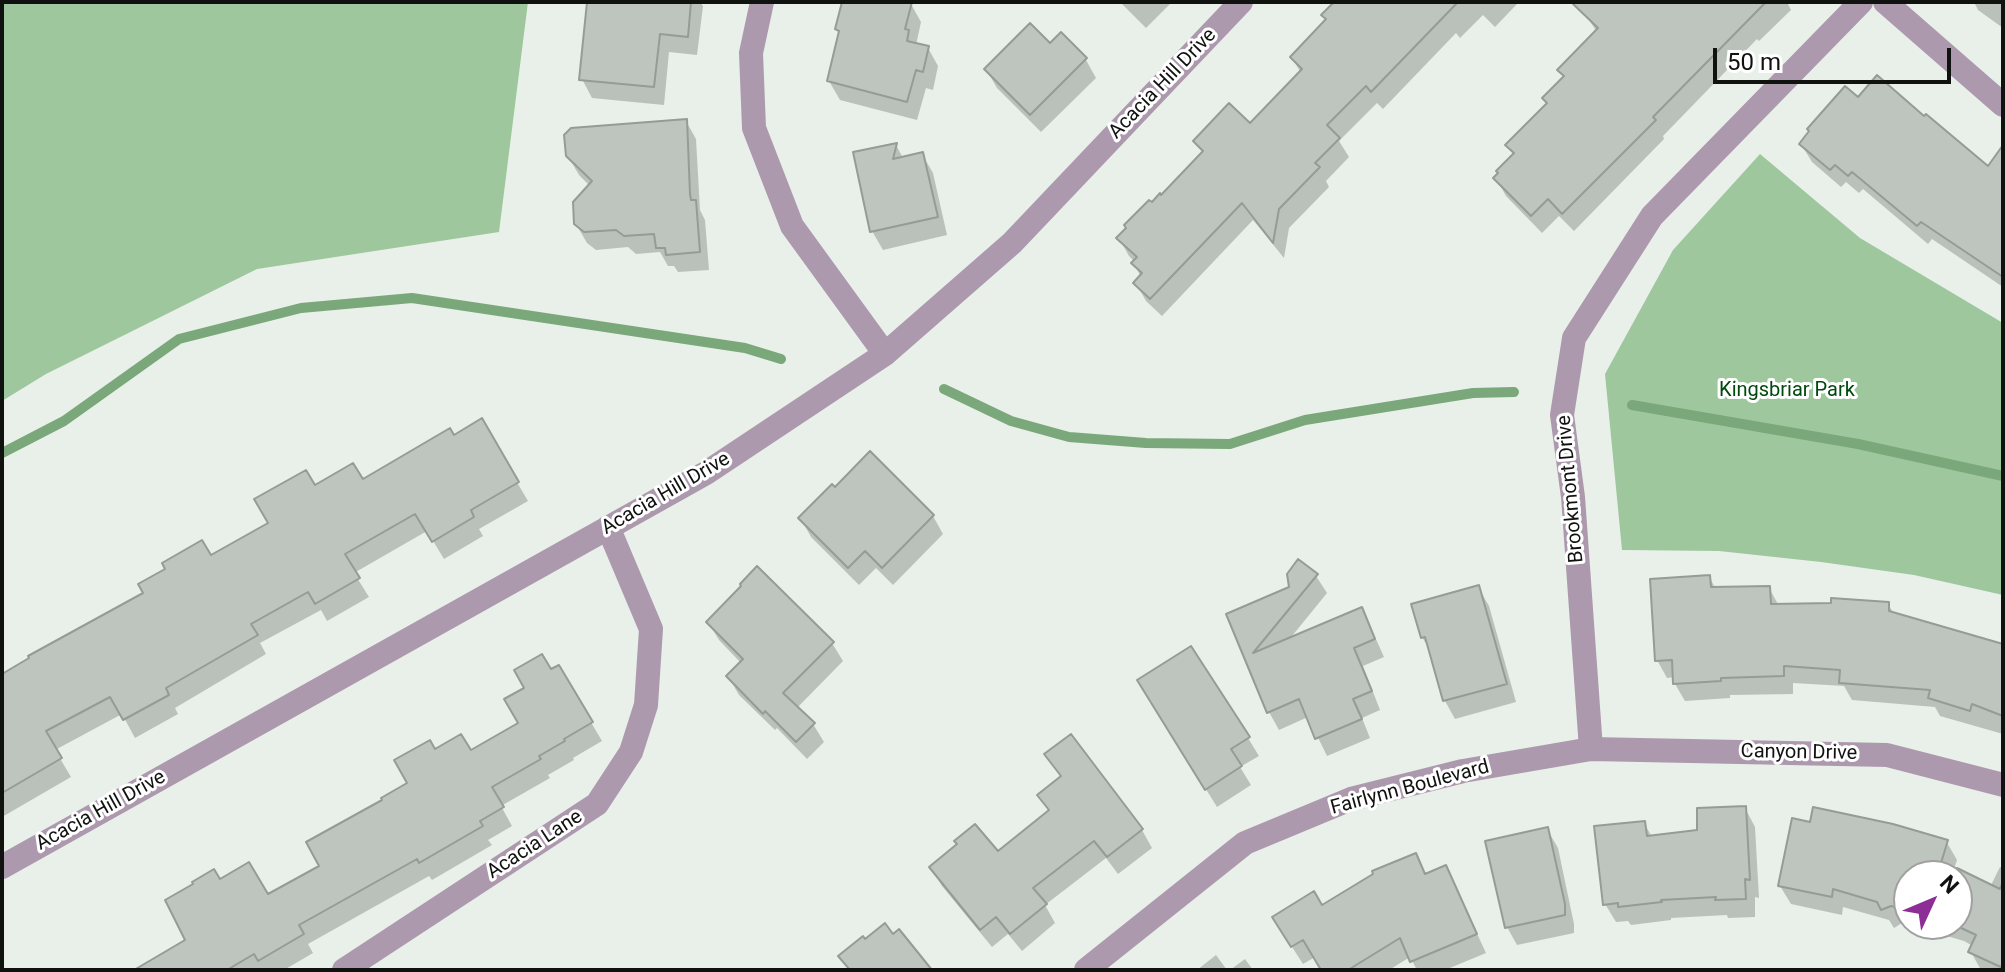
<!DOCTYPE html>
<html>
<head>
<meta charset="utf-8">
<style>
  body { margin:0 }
  #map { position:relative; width:2005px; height:972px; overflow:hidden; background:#e9f0e9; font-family:Roboto,sans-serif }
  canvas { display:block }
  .frame { position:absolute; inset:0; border:4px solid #101210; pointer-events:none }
  .north { position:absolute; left:1893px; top:860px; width:80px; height:80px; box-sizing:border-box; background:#fff; border:2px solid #9fa09f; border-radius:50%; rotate:46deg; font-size:22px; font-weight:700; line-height:32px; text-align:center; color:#101210 }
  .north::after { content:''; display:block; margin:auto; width:28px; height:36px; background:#8d2d96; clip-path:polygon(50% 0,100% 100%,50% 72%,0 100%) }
  .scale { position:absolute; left:1713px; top:48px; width:238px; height:36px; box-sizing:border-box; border:4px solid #101210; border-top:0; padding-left:10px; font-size:24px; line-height:28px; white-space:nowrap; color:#101210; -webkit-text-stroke:6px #fff; paint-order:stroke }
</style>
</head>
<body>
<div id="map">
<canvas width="2005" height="972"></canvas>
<div class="frame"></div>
<div class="north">N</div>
<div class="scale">50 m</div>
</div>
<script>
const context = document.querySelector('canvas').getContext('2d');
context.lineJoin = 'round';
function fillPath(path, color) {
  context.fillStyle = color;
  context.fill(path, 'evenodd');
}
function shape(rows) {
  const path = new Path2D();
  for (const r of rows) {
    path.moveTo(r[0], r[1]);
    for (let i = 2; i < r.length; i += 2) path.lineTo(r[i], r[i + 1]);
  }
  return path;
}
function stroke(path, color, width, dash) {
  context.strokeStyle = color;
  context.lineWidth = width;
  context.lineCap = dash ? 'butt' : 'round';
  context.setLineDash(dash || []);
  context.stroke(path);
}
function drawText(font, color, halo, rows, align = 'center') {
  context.font = font + ' Roboto,sans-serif';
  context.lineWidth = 6;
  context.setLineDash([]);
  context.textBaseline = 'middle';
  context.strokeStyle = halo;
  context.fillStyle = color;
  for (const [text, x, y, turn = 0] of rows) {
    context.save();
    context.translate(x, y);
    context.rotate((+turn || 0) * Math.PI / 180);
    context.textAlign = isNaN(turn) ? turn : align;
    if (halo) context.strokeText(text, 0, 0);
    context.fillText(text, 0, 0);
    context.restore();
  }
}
const green = shape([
  [2,2,528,2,499,232,257,269,46,374,2,401],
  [1760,154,1860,238,2003,323,2003,595,1914,575,1821,562,1719,551,1622,550,1605,374,1673,250]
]);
const shadow = shape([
  [589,2,700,2,703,6,697,55,669,52,664,105,592,98,582,79],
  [844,2,903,2,911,4,921,22,916,45,928,48,938,66,933,90,926,88,917,120,840,100,829,81,840,35,837,29],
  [1120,2,1172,2,1146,28],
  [1336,2,1519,2,1495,27,1483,15,1460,38,1456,33,1383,109,1377,103,1339,141,1349,157,1326,181,1329,187,1289,228,1284,258,1253,220,1162,316,1146,301,1136,283,1141,277,1134,264,1135,262,1129,256,1119,238,1152,205,1162,198,1203,154,1195,141,1250,126,1301,73,1292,58,1327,21],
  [1592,2,1790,2,1788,4,1791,10,1759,41,1757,39,1663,136,1664,139,1574,231,1559,216,1542,233,1506,196,1496,178,1514,156,1507,145,1548,105,1545,99,1565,78,1560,70,1597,32,1583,11],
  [1974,2,2003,2,2003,28,1978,10],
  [1070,44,1086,60,1096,78,1041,132,997,88,986,69,1050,46],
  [1858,100,1988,169,2003,170,2003,287,1932,239,1928,244,1863,189,1859,193,1846,182,1841,187,1812,162,1801,144],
  [686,121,696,139,700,210,705,220,709,270,678,272,674,266,668,266,660,252,636,254,628,247,596,250,587,243,576,224,590,186,579,175,568,156],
  [896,145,903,158,922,154,933,173,947,235,883,250,872,231],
  [481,421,528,501,479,529,483,536,444,559,427,531,354,573,369,597,327,621,321,610,260,643,266,654,175,708,178,714,135,738,122,714,55,750,71,777,2,817,2,676,271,523,314,488,362,482,453,438],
  [933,516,943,534,893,585,876,568,859,585,811,537,801,519],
  [1316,576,1327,593,1288,641,1361,610,1371,628,1384,657,1363,666,1380,710,1362,718,1370,738,1327,756,1308,717,1279,730,1269,712,1228,615],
  [1709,577,1716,589,1769,588,1779,606,1888,604,1894,614,2003,646,2003,734,1940,716,1935,707,1852,700,1844,686,1793,683,1793,694,1730,695,1730,698,1685,701,1675,684,1675,677,1667,678,1657,660],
  [743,586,832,643,843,661,796,709,813,724,824,742,807,759,777,728,775,730,739,695,728,676,741,663,719,640,708,622],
  [1478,587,1489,606,1516,702,1455,719,1445,701,1431,652,1422,637],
  [559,668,602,741,573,758,574,760,548,775,550,778,501,806,512,826,488,840,492,845,432,880,429,876,308,944,313,953,284,970,138,970,188,941,219,882,267,897,322,867,385,800,409,784,435,751,470,753,521,724,551,672],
  [1150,699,1248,738,1259,756,1240,767,1251,785,1217,807],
  [1047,755,1142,830,1152,848,1118,874,1106,858,1045,905,1055,923,1022,951,1008,934,992,947,942,886,931,868,998,854,1049,812,1039,795,1061,778],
  [1745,808,1755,827,1759,898,1755,897,1755,917,1728,918,1727,915,1671,918,1671,920,1631,925,1628,921,1616,922,1605,904,1644,823,1652,837,1700,832],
  [1547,829,1558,848,1574,924,1574,933,1517,945,1507,927],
  [1946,841,1957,860,1954,869,1990,887,2000,867,2003,868,2003,970,1981,970,1971,952,1973,946,1964,941,1902,923,1894,928,1889,920,1843,907,1842,915,1791,904,1780,886],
  [1909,876,1957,876,1957,924,1909,924],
  [1415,856,1426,875,1445,867,1455,886,1486,953,1445,970,1417,970,1410,957,1389,970,1323,970,1315,957,1303,964,1285,936,1321,907,1376,875],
  [1216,955,1227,970,1197,970],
  [1245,959,1253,970,1230,970]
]);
const stream = shape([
  [944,389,1011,421,1069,437,1146,443,1230,444,1305,420,1473,393,1514,392],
  [1632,405,1858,444,2003,476],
  [2,453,64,421,179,339,301,308,412,298,745,348,781,359]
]);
const building = shape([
  [587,2,691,2,688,37,660,34,654,87,579,80,587,2],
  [842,2,912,2,905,29,909,30,907,41,929,46,923,72,916,70,907,102,827,81,839,31,835,29,842,2],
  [1334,2,1458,2,1371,92,1366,86,1327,125,1340,138,1315,163,1320,167,1279,209,1273,243,1242,203,1150,299,1133,283,1142,273,1131,263,1137,257,1116,238,1126,228,1124,225,1149,200,1152,202,1160,193,1161,195,1203,151,1193,141,1229,103,1250,123,1302,69,1290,57,1326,19,1321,15,1334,2],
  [1571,2,1766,2,1653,117,1656,120,1562,214,1548,199,1531,216,1493,178,1498,173,1496,171,1514,153,1505,145,1547,103,1542,98,1564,76,1557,70,1598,28,1571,2],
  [1030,23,1050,43,1061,32,1087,58,1030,115,984,69,1030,23],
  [1877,75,1924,116,1926,114,1988,166,2003,145,2003,277,1921,222,1917,226,1852,172,1848,176,1835,165,1830,170,1799,144,1809,131,1807,129,1845,86,1858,97,1877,75],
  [687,119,690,194,691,200,696,200,700,252,666,255,665,248,656,248,654,234,624,236,616,230,584,232,574,224,573,202,592,181,566,156,564,135,571,128,687,119],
  [897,143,893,159,923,152,938,217,870,232,853,152,897,143],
  [482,418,519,482,471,510,474,517,432,542,415,514,345,554,360,578,315,604,308,592,251,624,258,635,166,688,169,695,123,720,110,697,46,731,62,758,2,793,2,674,29,658,28,656,143,593,138,584,165,569,162,563,202,540,211,555,268,523,254,499,306,470,315,485,353,463,363,479,450,428,454,435,482,418],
  [870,451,934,515,882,568,865,551,848,568,798,518,832,484,835,487,870,451],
  [1298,559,1318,574,1253,653,1362,607,1375,639,1354,648,1372,691,1353,699,1362,719,1315,739,1299,699,1267,713,1226,614,1289,587,1287,574,1298,559],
  [757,566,834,642,783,693,815,723,796,742,765,711,763,714,726,676,743,659,706,622,741,586,740,584,757,566],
  [1710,575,1711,587,1770,586,1771,604,1831,603,1831,598,1889,602,1889,611,2003,644,2003,716,1972,704,1970,711,1928,698,1930,690,1839,683,1840,670,1784,666,1784,676,1721,678,1721,681,1673,684,1672,660,1655,661,1650,579,1710,575],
  [1479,585,1507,684,1443,701,1425,637,1421,638,1411,604,1479,585],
  [1191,646,1250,737,1231,749,1242,766,1205,790,1137,680,1191,646],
  [542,654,551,669,559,665,593,722,564,739,565,741,539,756,541,759,492,787,504,807,480,821,483,826,419,863,417,859,299,925,304,934,258,961,254,954,227,970,134,970,185,940,165,900,193,884,192,882,214,869,220,879,249,862,268,894,319,866,306,842,382,800,381,798,407,783,394,760,430,740,435,749,461,734,471,750,518,723,504,699,524,688,514,670,542,654],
  [1071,734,1143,829,1107,857,1094,841,1033,888,1047,904,1010,934,996,917,980,930,929,867,957,844,954,841,975,824,998,851,1049,810,1037,795,1061,776,1044,754,1071,734],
  [1746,806,1750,880,1745,879,1746,899,1715,900,1716,897,1661,900,1662,902,1618,907,1618,903,1603,905,1594,826,1645,821,1647,836,1697,830,1697,808,1746,806],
  [1813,807,1893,824,1948,840,1937,876,1909,876,1909,911,1891,906,1881,910,1877,902,1833,889,1832,897,1778,886,1792,818,1810,822,1813,807],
  [1548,827,1565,904,1565,915,1505,928,1485,841,1548,827],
  [1416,853,1425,874,1446,865,1477,934,1410,962,1400,938,1348,970,1321,970,1303,940,1291,947,1272,917,1314,891,1322,905,1373,874,1372,871,1416,853],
  [1957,868,2000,889,2003,882,2003,968,1968,952,1976,935,1957,926,1957,868],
  [885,923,893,934,899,929,932,970,850,970,838,956,863,936,865,939,885,923]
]);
const minor = shape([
  [762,2,751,53,754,128,792,226,885,354],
  [1885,2,2003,105],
  [1591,749,1573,497,1562,415,1574,338,1652,216,1861,2],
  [2,867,706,473,885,354,1012,243,1241,2],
  [344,970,597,804,631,752,646,705,651,629,608,527]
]);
const tertiary = shape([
  [1086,970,1245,843,1351,799,1463,771,1591,749,1887,755,2003,785]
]);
const streetNames = [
  ["Acacia Hill Drive",1163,84,-46],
  ["Brookmont Drive",1571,489,-95],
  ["Acacia Hill Drive",666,494,-30],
  ["Canyon Drive",1799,753,1],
  ["Fairlynn Boulevard",1410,788,-15],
  ["Acacia Hill Drive",101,811,-29],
  ["Acacia Lane",535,845,-33]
];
const parkNames = [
  ["Kingsbriar Park",1787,391]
];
fillPath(green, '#9ec79e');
fillPath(shadow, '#0003');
stroke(stream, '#7aa87a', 10);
fillPath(building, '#bec5be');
stroke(building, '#959b95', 2);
stroke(minor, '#ad99ae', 24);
stroke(tertiary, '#ad99ae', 24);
drawText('20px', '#101210', '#fff', streetNames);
drawText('20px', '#004a0d', '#fff', parkNames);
</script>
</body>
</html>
